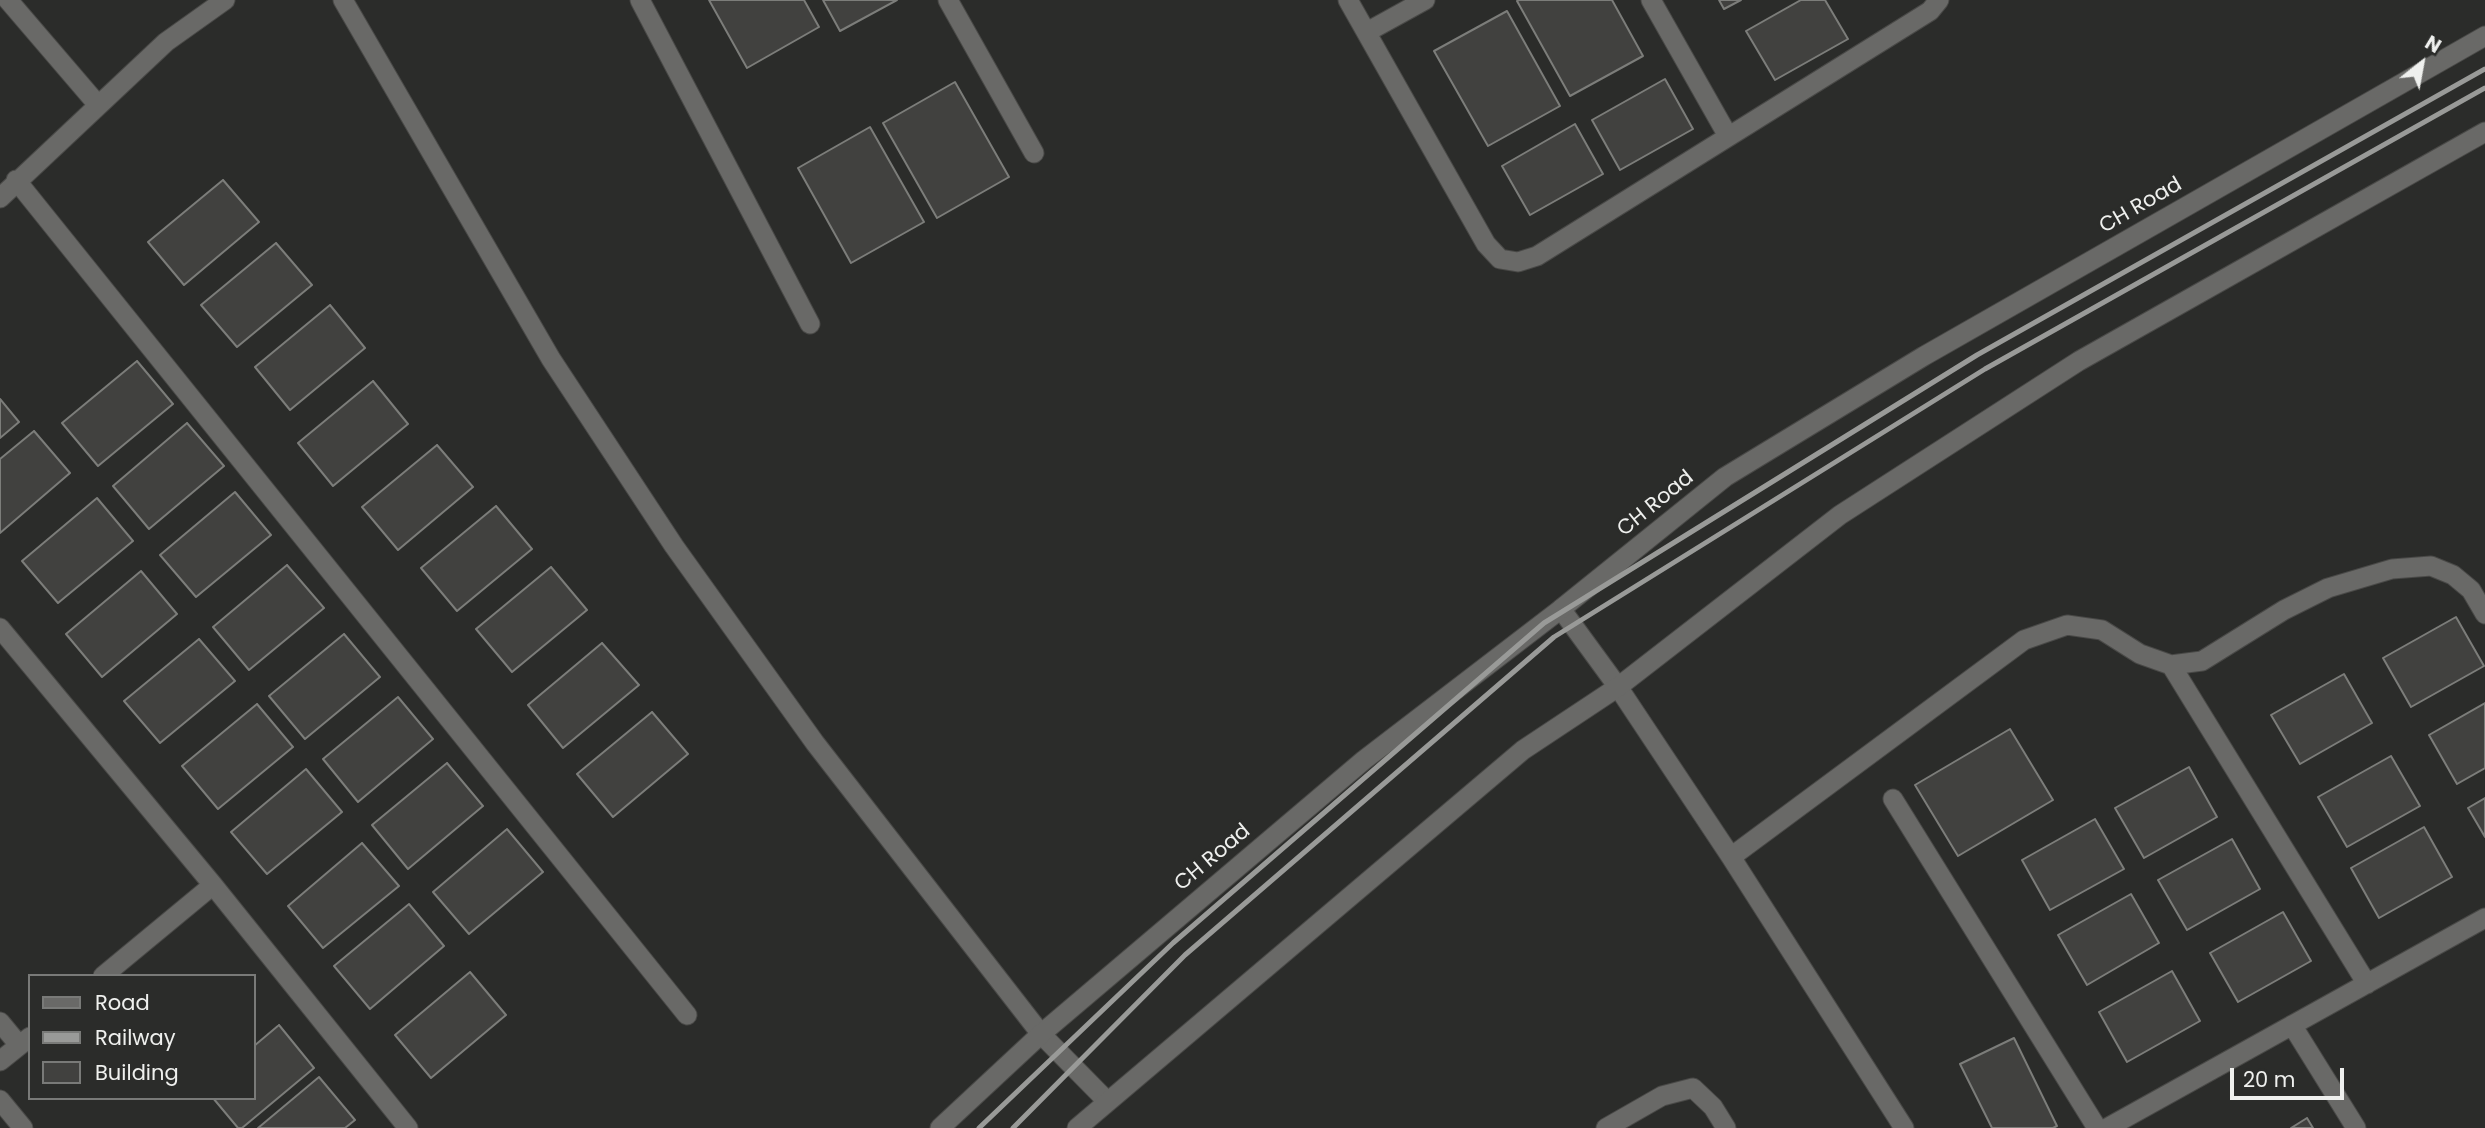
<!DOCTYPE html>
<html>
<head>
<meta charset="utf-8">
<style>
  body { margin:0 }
  #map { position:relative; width:2485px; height:1128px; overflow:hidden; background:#2b2c2a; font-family:Poppins,sans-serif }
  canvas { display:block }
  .legend { position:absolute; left:28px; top:974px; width:228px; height:126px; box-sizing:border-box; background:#2b2c2a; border:2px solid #797a78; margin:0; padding:9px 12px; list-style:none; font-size:21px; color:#eff0ee }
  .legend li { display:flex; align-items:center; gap:14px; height:35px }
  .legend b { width:35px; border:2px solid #797a78 }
  .north { position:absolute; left:2387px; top:28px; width:70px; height:70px; -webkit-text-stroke:5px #2b2c2a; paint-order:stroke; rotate:31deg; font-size:19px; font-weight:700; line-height:28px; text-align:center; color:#eff0ee }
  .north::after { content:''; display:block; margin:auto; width:24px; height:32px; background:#eff0ee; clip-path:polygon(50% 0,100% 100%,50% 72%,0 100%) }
  .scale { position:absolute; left:2230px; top:1068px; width:114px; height:32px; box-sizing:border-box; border:4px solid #eff0ee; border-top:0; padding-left:9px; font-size:21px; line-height:24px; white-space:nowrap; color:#eff0ee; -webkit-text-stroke:5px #2b2c2a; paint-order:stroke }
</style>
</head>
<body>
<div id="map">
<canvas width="2485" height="1128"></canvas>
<ul class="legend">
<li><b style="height:9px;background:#696967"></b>Road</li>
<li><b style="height:9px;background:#999a98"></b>Railway</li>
<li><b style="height:19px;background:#41413f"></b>Building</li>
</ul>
<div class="north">N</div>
<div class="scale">20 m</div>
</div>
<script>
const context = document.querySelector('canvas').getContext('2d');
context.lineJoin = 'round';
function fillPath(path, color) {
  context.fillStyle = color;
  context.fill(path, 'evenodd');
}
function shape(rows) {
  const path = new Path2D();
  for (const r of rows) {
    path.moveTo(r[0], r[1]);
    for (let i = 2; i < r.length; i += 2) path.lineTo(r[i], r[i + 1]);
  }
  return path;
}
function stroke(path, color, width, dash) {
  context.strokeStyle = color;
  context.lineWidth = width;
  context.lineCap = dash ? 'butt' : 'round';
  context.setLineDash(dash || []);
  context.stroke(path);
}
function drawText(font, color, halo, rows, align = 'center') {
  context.font = font + ' Poppins,sans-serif';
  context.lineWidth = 5;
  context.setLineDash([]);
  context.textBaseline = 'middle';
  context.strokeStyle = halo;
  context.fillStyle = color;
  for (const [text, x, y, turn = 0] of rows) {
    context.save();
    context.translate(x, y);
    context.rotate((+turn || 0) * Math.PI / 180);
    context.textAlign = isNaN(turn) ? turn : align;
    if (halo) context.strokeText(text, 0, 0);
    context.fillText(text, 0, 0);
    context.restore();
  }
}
const building = shape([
  [709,0,804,0,819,27,747,68,709,0],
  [823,0,897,0,840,31,823,0],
  [1519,0,1612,0,1643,56,1570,96,1517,1,1519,0],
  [1719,0,1741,0,1724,9,1719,0],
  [1801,0,1825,0,1848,39,1775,80,1746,31,1801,0],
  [1507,11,1560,106,1488,146,1434,51,1507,11],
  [1665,79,1693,129,1620,170,1592,120,1665,79],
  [955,82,1009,177,937,218,883,123,955,82],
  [1575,124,1603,174,1530,215,1502,166,1575,124],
  [870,127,924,222,851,263,798,168,870,127],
  [223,180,259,222,184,285,148,242,223,180],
  [276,243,312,285,237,347,201,305,276,243],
  [330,305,365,348,290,410,255,367,330,305],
  [137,361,173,404,98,466,62,423,137,361],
  [373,381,408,424,333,486,298,443,373,381],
  [0,399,19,422,0,438,0,399],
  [187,423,224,466,149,529,113,486,187,423],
  [34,431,70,473,0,533,0,459,34,431],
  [437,445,473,487,398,550,362,507,437,445],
  [235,492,271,535,196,597,160,555,235,492],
  [97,498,133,541,58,603,22,561,97,498],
  [496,506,532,549,457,611,421,568,496,506],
  [287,565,324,608,249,670,213,627,287,565],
  [551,567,587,610,512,672,476,629,551,567],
  [141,571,177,614,102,677,66,634,141,571],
  [2456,617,2484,666,2411,707,2383,658,2456,617],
  [344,634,380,677,305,739,269,696,344,634],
  [199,639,235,681,160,743,124,701,199,639],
  [602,643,639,685,563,748,528,705,602,643],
  [2344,674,2372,723,2300,764,2271,715,2344,674],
  [398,697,433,739,358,802,323,759,398,697],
  [2485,703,2485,768,2457,784,2429,735,2485,703],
  [257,704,293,747,218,809,182,766,257,704],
  [652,712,688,754,613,817,577,774,652,712],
  [2010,729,2053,800,1958,856,1915,785,2010,729],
  [2391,756,2420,806,2347,847,2318,797,2391,756],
  [447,763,483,806,408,869,372,825,447,763],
  [2189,767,2217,817,2144,858,2115,808,2189,767],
  [306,769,342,812,267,874,231,832,306,769],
  [2485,798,2485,837,2468,808,2485,798],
  [2095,819,2124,869,2050,910,2022,860,2095,819],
  [2424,827,2452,877,2379,918,2351,868,2424,827],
  [507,829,543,872,469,934,433,892,507,829],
  [2232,839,2260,889,2187,930,2158,880,2232,839],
  [362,843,399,886,323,948,288,906,362,843],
  [2131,894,2159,943,2087,985,2058,935,2131,894],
  [409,904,444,946,370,1009,334,966,409,904],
  [2283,912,2311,961,2238,1002,2210,953,2283,912],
  [2172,971,2200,1021,2127,1062,2099,1012,2172,971],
  [470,972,506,1015,431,1078,395,1035,470,972],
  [279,1025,314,1068,242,1128,238,1128,213,1098,254,1098,254,1046,279,1025],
  [2014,1038,2057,1126,2053,1128,1992,1128,1960,1064,2014,1038],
  [319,1077,355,1120,345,1128,258,1128,319,1077],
  [2307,1118,2313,1128,2291,1128,2307,1118]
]);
const minor = shape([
  [8,0,98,105],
  [343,0,551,359,674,546,815,743,1041,1034,1107,1101],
  [640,0,810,324],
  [948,0,1034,153],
  [1348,0,1486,244,1500,259,1518,262,1537,256,1930,11,1939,0],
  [1651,0,1728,136],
  [1367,32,1425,0],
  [16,180,687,1015],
  [0,198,166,42,225,0],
  [1561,609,1618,687,1731,857,1904,1128],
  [0,628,213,885,408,1128],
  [2171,665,2367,984],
  [1893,799,2097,1128],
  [1731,857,2024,640,2067,625,2102,630,2140,654,2171,665,2202,661,2284,610,2328,588,2392,569,2431,566,2453,575,2471,590,2485,614],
  [103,976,213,885],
  [0,1022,19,1045],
  [2292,1025,2356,1128],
  [0,1061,30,1037],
  [0,1100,23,1128],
  [1606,1128,1662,1096,1693,1088,1713,1107,1726,1128],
  [2107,1128,2485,918]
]);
const tertiary = shape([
  [940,1128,1041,1034,1364,760,1561,609,1725,477,1924,356,2485,36],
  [1077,1128,1523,750,1618,687,1840,515,2079,361,2485,132]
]);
const rail = shape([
  [979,1128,1173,943,1544,623,1977,355,2485,69],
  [1013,1128,1185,955,1554,637,1985,369,2485,88]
]);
const streetNames = [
  ["CH Road",2141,206,-30],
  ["CH Road",1656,504,-39],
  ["CH Road",1213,858,-40]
];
fillPath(building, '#41413f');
stroke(building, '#7c7d7a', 2);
stroke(minor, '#494947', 21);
stroke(tertiary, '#494947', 21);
stroke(minor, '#696967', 19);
stroke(tertiary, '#696967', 19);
stroke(rail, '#999a98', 5);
drawText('21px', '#eff0ee', '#2b2c2a', streetNames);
</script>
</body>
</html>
